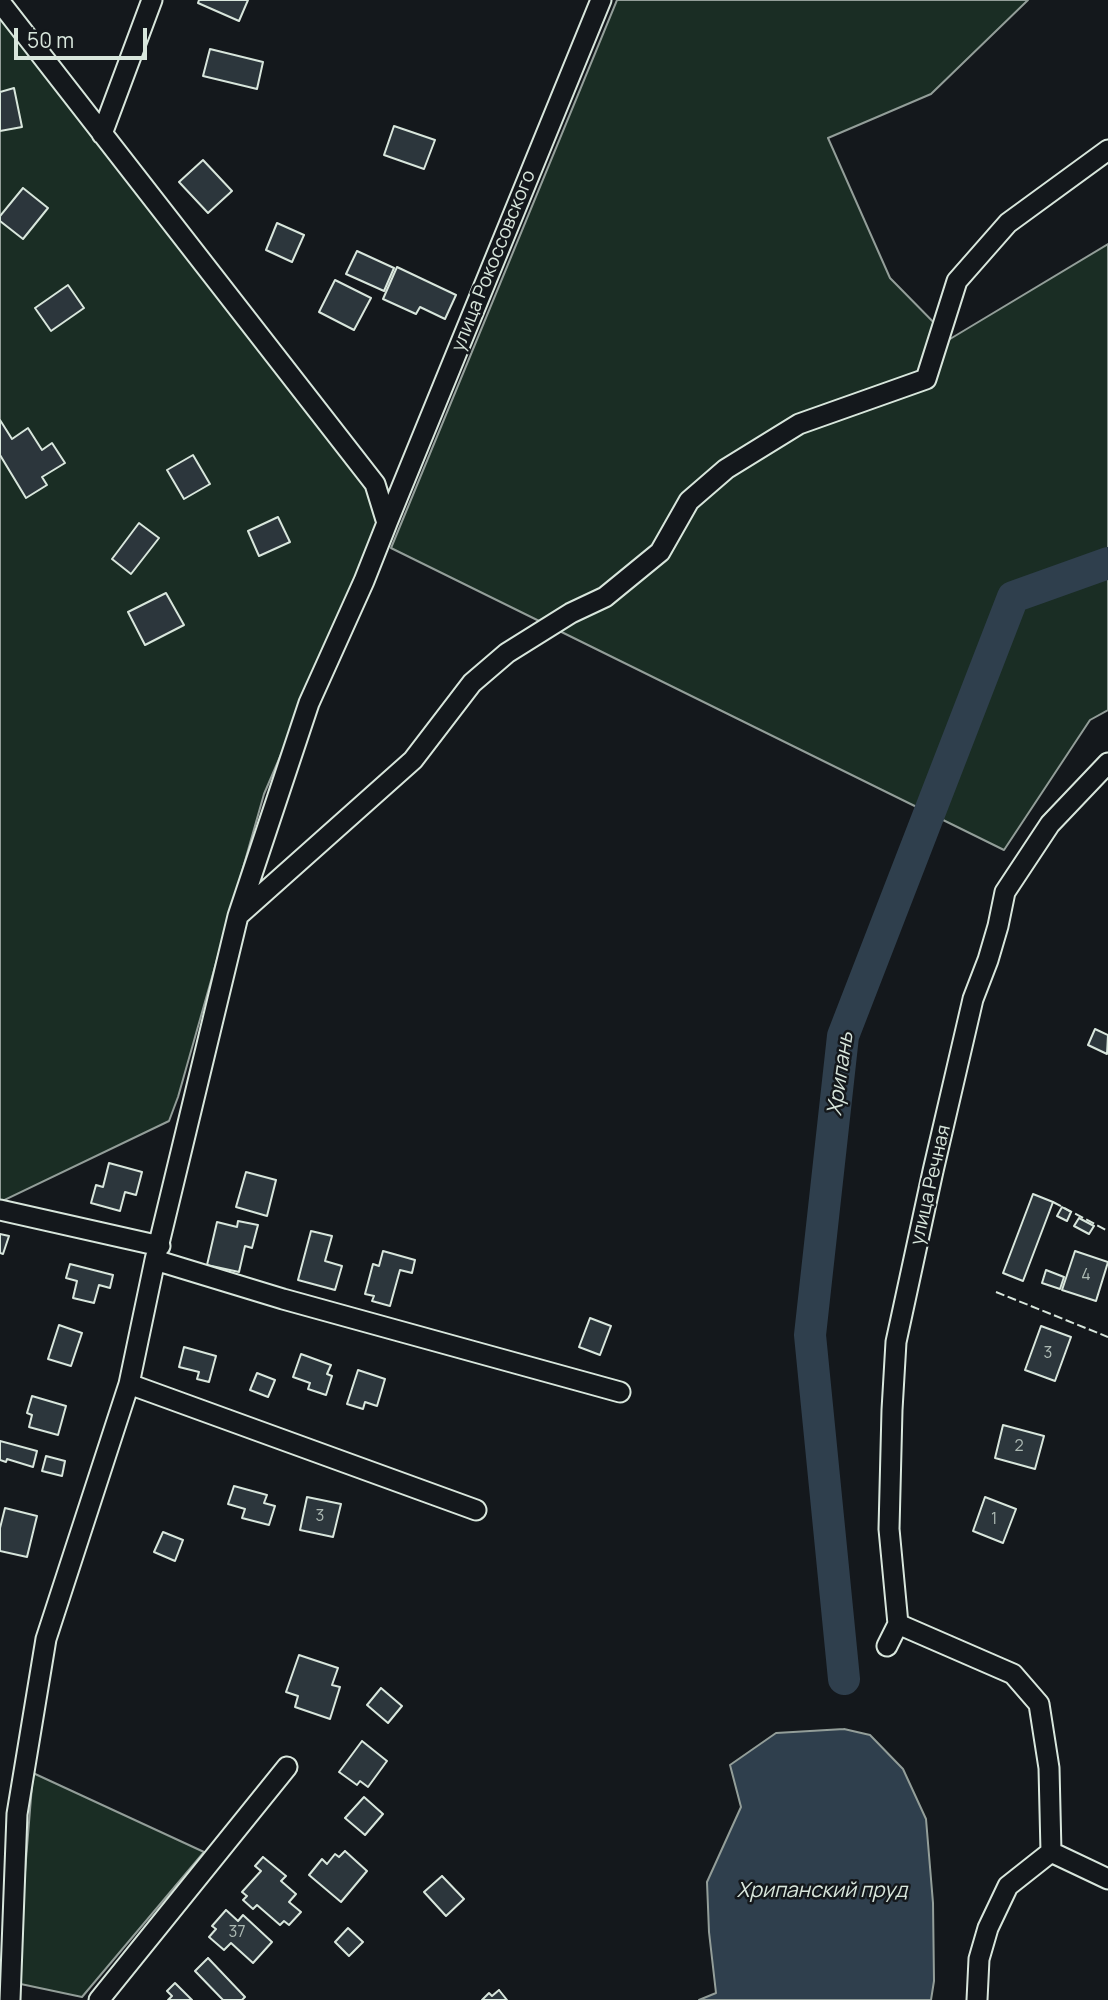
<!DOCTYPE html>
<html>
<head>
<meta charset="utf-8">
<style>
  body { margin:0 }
  #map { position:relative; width:1108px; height:2000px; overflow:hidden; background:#14181c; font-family:Manrope,sans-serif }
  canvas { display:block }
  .scale { position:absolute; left:14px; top:28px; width:133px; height:32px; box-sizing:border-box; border:4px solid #d8e6dc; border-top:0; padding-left:9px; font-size:21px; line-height:24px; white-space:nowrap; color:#d8e6dc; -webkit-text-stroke:5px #14181c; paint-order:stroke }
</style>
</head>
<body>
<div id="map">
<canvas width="1108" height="2000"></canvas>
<div class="scale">50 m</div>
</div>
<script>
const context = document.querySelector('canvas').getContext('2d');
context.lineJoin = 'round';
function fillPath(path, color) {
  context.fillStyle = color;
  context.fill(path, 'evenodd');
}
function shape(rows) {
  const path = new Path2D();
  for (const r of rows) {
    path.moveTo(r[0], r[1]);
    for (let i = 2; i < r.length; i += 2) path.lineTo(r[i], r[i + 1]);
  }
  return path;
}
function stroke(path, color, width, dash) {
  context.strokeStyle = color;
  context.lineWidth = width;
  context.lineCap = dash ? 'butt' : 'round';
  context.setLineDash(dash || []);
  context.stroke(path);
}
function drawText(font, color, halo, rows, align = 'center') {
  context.font = font + ' Manrope,sans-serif';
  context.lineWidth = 5;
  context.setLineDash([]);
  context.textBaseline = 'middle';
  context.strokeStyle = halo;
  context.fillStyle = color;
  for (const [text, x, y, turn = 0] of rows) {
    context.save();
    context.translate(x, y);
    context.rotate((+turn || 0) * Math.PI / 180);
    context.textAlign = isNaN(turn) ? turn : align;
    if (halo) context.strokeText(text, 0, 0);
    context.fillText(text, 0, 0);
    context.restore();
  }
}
const green = shape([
  [617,0,1028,0,931,94,828,138,890,278,950,339,1108,244,1108,710,1090,720,1004,850,391,548,617,0],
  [0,17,369,489,378,529,264,794,178,1097,169,1121,0,1202,0,17],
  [33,1773,204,1852,82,1997,16,1983,33,1773]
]);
const water = shape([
  [844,1729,870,1735,903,1769,926,1819,933,1903,934,1981,931,2000,699,2000,716,1993,709,1932,707,1882,741,1807,730,1765,776,1733,844,1729]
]);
const river = shape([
  [844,1679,810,1335,843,1036,1013,597,1108,563]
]);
const building = shape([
  [199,0,248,0,239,21,198,3,199,0],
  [210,49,263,62,257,89,203,76,210,49],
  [14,88,22,127,0,131,0,92,14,88],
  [394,126,435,140,424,169,384,155,394,126],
  [203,160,232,191,208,213,179,182,203,160],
  [23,188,48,208,23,239,0,221,0,216,23,188],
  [277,223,304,235,292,262,266,250,277,223],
  [357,251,394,268,384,291,346,274,357,251],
  [397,267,456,295,445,319,420,307,416,314,383,299,397,267],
  [335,280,371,298,354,330,319,312,335,280],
  [68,285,84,308,51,331,35,308,68,285],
  [0,420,12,439,28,428,42,450,52,443,65,463,42,477,47,485,26,498,0,455,0,420],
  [193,455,210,484,184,499,167,470,193,455],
  [278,517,290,542,259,556,248,531,278,517],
  [139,523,159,538,131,574,112,559,139,523],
  [166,593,184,625,145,645,128,612,166,593],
  [1095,1029,1108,1035,1107,1054,1088,1045,1095,1029],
  [109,1163,142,1172,136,1195,125,1192,120,1211,91,1203,96,1185,103,1187,109,1163],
  [246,1172,276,1180,267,1216,236,1207,246,1172],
  [1033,1194,1053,1202,1023,1281,1003,1273,1033,1194],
  [1062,1207,1071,1212,1067,1221,1057,1216,1062,1207],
  [1079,1218,1094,1226,1089,1234,1074,1226,1079,1218],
  [238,1221,258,1225,252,1248,245,1246,239,1272,207,1265,217,1222,237,1227,238,1221],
  [311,1231,332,1236,325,1261,342,1266,335,1290,298,1280,311,1231],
  [0,1234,9,1236,3,1254,0,1253,0,1234],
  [383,1251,415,1260,412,1273,400,1270,390,1306,372,1301,374,1296,365,1294,373,1264,379,1266,383,1251],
  [1075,1251,1108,1262,1096,1301,1062,1290,1075,1251],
  [70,1264,113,1275,110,1288,99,1285,94,1303,73,1298,77,1281,66,1278,70,1264],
  [1046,1270,1064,1277,1060,1289,1042,1283,1046,1270],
  [590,1318,611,1326,600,1355,579,1347,590,1318],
  [59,1325,82,1333,71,1366,48,1359,59,1325],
  [1041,1326,1071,1337,1055,1381,1025,1370,1041,1326],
  [184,1347,216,1356,209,1382,197,1379,199,1372,179,1367,184,1347],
  [301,1354,331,1365,327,1374,332,1376,326,1395,308,1389,310,1383,293,1377,301,1354],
  [358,1370,385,1379,377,1406,365,1402,363,1409,347,1404,358,1370],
  [257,1373,275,1380,268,1397,250,1390,257,1373],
  [32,1396,66,1406,58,1435,29,1427,32,1415,27,1413,32,1396],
  [1003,1425,1044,1436,1035,1469,995,1458,1003,1425],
  [0,1441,37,1451,33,1467,7,1459,6,1462,0,1460,0,1441],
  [46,1456,65,1461,62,1476,42,1471,46,1456],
  [234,1486,267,1495,264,1503,275,1506,269,1525,242,1518,245,1509,228,1504,234,1486],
  [307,1497,341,1504,333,1537,300,1530,307,1497],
  [985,1497,1016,1509,1003,1543,973,1531,985,1497],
  [5,1508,37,1516,27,1557,0,1551,0,1528,5,1508],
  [163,1532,183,1540,175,1561,154,1552,163,1532],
  [299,1655,338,1668,332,1685,340,1687,330,1719,295,1707,298,1696,286,1692,299,1655],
  [381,1688,402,1706,388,1723,367,1705,381,1688],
  [362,1741,387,1761,368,1787,360,1781,357,1785,339,1772,362,1741],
  [364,1797,383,1814,365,1835,345,1818,364,1797],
  [345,1851,367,1871,341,1902,309,1875,322,1859,327,1864,335,1854,339,1857,345,1851],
  [263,1857,286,1876,281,1881,296,1894,289,1902,301,1912,289,1925,284,1921,280,1925,257,1905,253,1909,243,1900,247,1896,242,1892,261,1871,255,1866,263,1857],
  [442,1876,464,1899,446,1916,424,1892,442,1876],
  [226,1910,238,1921,243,1915,272,1942,253,1963,231,1943,224,1950,209,1937,216,1929,212,1926,226,1910],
  [348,1928,363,1942,349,1956,335,1942,348,1928],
  [208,1958,245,1997,242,2000,223,2000,195,1971,208,1958],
  [175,1983,192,2000,168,2000,172,1996,167,1991,175,1983],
  [499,1990,507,2000,482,2000,489,1993,492,1996,499,1990]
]);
const minor = shape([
  [0,2,375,484,387,523,364,581,309,703,238,916,155,1260,129,1384,46,1639,17,1814,10,2000],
  [102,134,152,0],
  [387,523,601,0],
  [239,915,413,760,472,683,507,653,571,613,605,597,660,552,689,501,726,469,799,424,926,379,957,281,1008,223,1108,150],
  [0,1210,160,1246],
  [155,1260,283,1299,620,1392],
  [129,1384,476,1510],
  [898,1624,1013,1674,1039,1704,1049,1768,1051,1852],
  [887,1646,898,1624,889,1529,892,1410,896,1342,933,1171,973,999,988,960,998,926,1005,892,1050,824,1108,763],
  [1051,1852,1108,1879],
  [99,2000,287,1767],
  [977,2000,979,1959,988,1928,1008,1886,1051,1852]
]);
const fence = shape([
  [1053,1202,1108,1231],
  [996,1292,1108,1337]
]);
const numberNames = [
  ["4",1086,1276],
  ["3",1048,1354],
  ["2",1019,1447],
  ["3",320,1517],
  ["1",994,1520],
  ["37",237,1933]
];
const streetNames = [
  ["улица Рокоссовского",494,261,-68],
  ["улица Речная",931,1185,-77]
];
const waterNames = [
  ["Хрипань",841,1074,-82],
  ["Хрипанский пруд",822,1891]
];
fillPath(green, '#1a2d24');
stroke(green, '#939e99', 2);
fillPath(water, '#2f3f4d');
stroke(water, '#939e99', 2);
stroke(river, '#2f3f4d', 32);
fillPath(building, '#2c363c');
stroke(building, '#d8e6dc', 2);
stroke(minor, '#d8e6dc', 23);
stroke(minor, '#14181c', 19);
stroke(fence, '#d8e6dc', 2, [9, 3.5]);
drawText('16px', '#adbab4', null, numberNames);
drawText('19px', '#d8e6dc', '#14181c', streetNames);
drawText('italic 21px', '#d8e6dc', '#14181c', waterNames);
</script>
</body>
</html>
